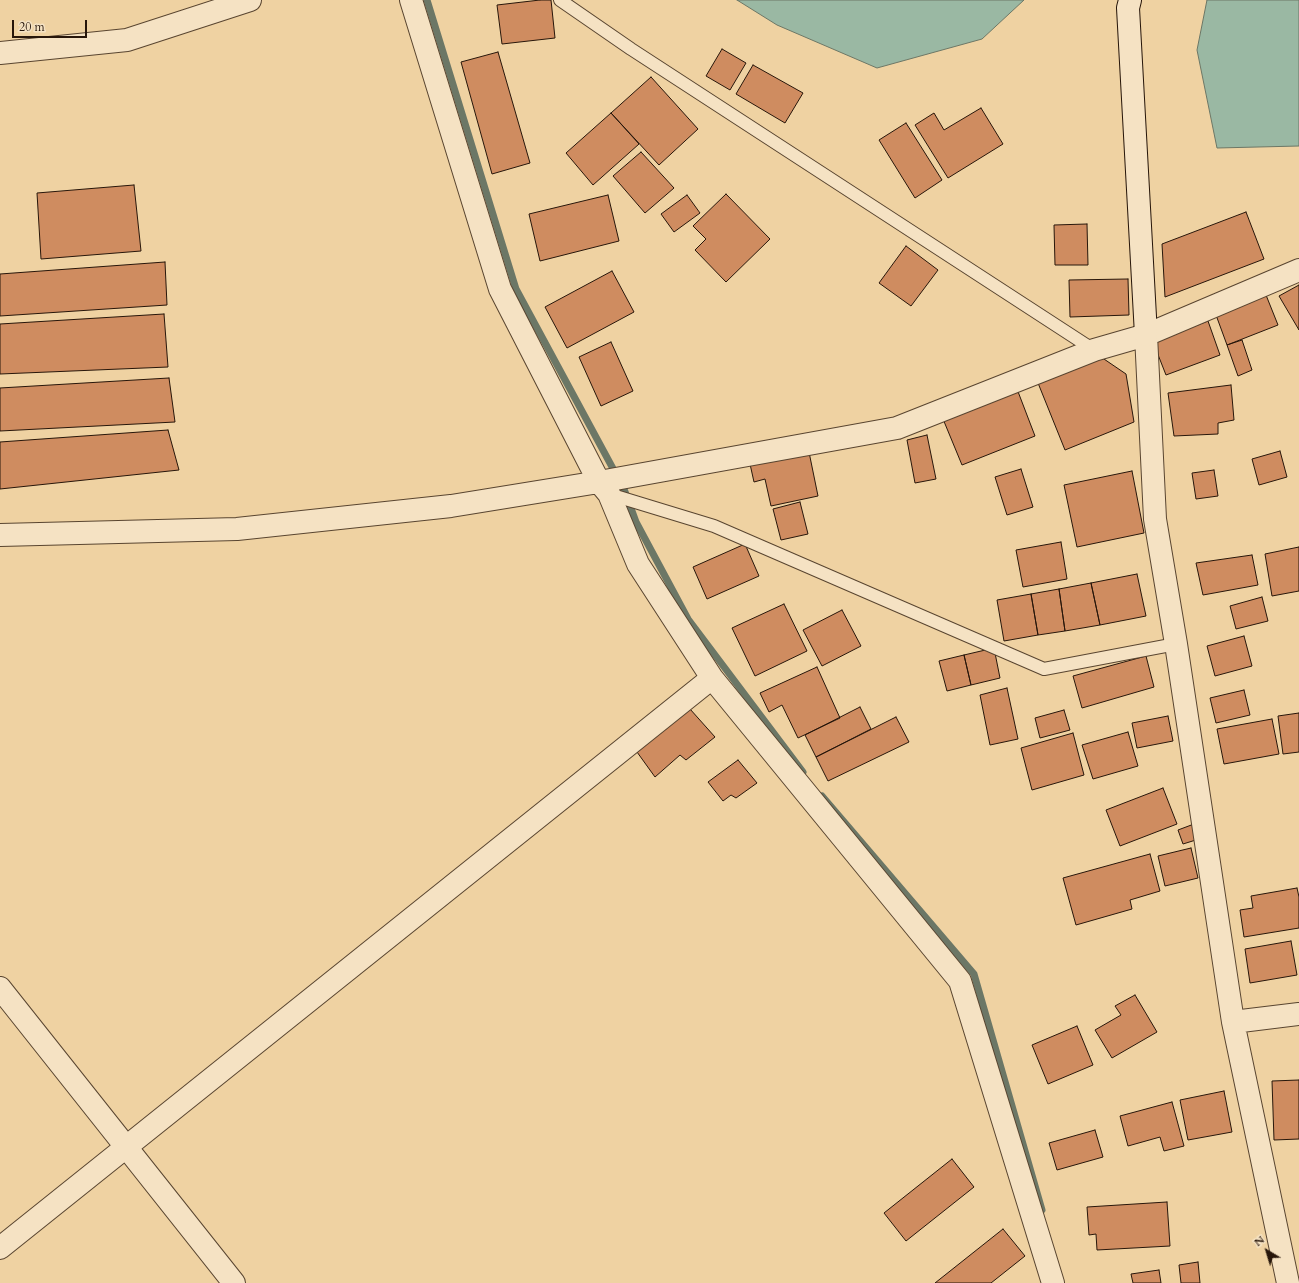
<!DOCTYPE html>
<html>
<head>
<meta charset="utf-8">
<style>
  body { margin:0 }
  #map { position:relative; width:1299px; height:1283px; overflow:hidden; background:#efd2a2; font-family:Cardo,serif }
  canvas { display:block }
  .north { position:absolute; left:1247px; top:1231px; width:40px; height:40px; -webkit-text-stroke:3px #f5e2c3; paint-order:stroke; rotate:322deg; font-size:11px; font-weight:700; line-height:16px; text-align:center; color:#27160a }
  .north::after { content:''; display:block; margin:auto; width:14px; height:18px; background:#27160a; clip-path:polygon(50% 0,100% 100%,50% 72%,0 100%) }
  .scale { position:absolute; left:12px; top:20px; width:75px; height:18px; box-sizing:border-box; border:2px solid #27160a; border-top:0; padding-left:5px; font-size:12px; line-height:14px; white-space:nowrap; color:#27160a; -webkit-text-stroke:3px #f5e2c3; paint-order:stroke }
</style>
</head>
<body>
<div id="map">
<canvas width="1299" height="1283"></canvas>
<div class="north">N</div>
<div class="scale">20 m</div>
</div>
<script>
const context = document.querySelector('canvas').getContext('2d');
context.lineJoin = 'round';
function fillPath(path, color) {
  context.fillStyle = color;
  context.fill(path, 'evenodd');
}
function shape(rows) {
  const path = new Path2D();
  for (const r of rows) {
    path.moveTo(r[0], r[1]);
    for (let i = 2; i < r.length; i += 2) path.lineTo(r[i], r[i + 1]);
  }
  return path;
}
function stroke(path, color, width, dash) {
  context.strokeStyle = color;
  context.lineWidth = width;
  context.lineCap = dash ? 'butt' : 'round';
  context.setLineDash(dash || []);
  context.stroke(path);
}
const water = shape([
  [737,0,1024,0,982,39,877,68,777,25,737,0],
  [1207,0,1299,0,1299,146,1217,148,1197,50,1207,0]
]);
const stream = shape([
  [427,0,516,289,624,489,636,522,688,619,803,772],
  [822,796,974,974,1042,1210]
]);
const building = shape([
  [540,0,551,0,555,38,502,44,497,5,540,0],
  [722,49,746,63,730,90,706,76,722,49],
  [498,52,530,163,492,174,461,62,498,52],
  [753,65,803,93,785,123,736,94,753,65],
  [651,77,698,129,659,165,611,113,651,77],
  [981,108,1003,144,948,178,915,125,934,113,944,130,981,108],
  [611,113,639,144,593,185,566,153,611,113],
  [906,123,942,180,915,198,879,140,906,123],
  [641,152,674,188,645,213,613,176,641,152],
  [134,185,141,251,41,259,37,193,134,185],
  [726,194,770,239,726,282,695,250,706,239,693,226,726,194],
  [608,195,619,241,540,261,529,214,608,195],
  [687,195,700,213,674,232,661,214,687,195],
  [1246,212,1264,259,1165,297,1162,244,1246,212],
  [1087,224,1088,265,1055,265,1054,225,1087,224],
  [906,246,938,270,911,306,879,283,906,246],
  [165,262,167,305,0,316,0,274,165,262],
  [612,271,634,312,567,348,545,307,612,271],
  [1128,279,1129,315,1070,317,1069,280,1128,279],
  [1299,285,1299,330,1279,296,1299,285],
  [1266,295,1278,325,1227,345,1216,315,1266,295],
  [164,314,168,367,0,374,0,324,164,314],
  [1208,321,1220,355,1166,375,1153,342,1208,321],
  [1242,340,1252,370,1238,376,1227,345,1242,340],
  [611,342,633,391,601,406,579,357,611,342],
  [1101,357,1126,374,1134,422,1065,450,1038,383,1101,357],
  [169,378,175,422,0,431,0,388,169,378],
  [1231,385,1234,420,1218,423,1218,434,1174,436,1168,393,1231,385],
  [1017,389,1035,436,962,465,943,419,1017,389],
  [168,430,179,470,0,489,0,442,168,430],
  [927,435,936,479,915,483,907,440,927,435],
  [1280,451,1287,477,1259,485,1252,459,1280,451],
  [809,452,818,496,771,506,765,479,754,482,750,464,809,452],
  [1021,469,1033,507,1007,515,995,477,1021,469],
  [1214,470,1218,496,1196,499,1192,473,1214,470],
  [1132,471,1144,533,1077,547,1064,485,1132,471],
  [800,502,808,534,781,540,773,509,800,502],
  [1061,542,1067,579,1023,587,1016,550,1061,542],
  [745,544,759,576,707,599,693,567,745,544],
  [1299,547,1299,591,1272,596,1265,554,1299,547],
  [1252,555,1258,585,1203,595,1196,563,1252,555],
  [1137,574,1146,616,1100,625,1091,583,1137,574],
  [1091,583,1100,625,1065,631,1059,589,1091,583],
  [1059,589,1065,631,1038,635,1031,594,1059,589],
  [1031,594,1038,635,1004,641,997,600,1031,594],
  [1262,597,1268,621,1236,629,1230,606,1262,597],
  [784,604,807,651,755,676,732,628,784,604],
  [842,610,861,646,822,666,803,630,842,610],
  [1244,636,1252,666,1215,676,1207,646,1244,636],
  [994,648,1000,678,971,685,964,655,994,648],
  [964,655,971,685,947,691,939,661,964,655],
  [1146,656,1154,687,1082,708,1073,676,1146,656],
  [817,667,840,718,798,738,782,705,769,712,760,693,817,667],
  [1007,688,1018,739,990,745,980,695,1007,688],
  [1244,690,1250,715,1216,723,1210,698,1244,690],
  [860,707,871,729,816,757,805,735,860,707],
  [690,709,715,737,686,760,680,755,655,777,637,752,690,709],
  [1064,710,1070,730,1040,738,1035,718,1064,710],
  [1299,713,1299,752,1283,754,1278,716,1299,713],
  [1168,716,1173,741,1137,748,1132,723,1168,716],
  [896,717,909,742,828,781,816,757,896,717],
  [1272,719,1279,754,1224,764,1217,729,1272,719],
  [1128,732,1138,766,1093,779,1082,745,1128,732],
  [1073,733,1084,775,1032,790,1021,748,1073,733],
  [738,760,757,783,736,798,731,795,723,801,708,782,738,760],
  [1163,788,1177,824,1120,846,1106,810,1163,788],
  [1194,824,1199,839,1183,844,1178,830,1194,824],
  [1191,848,1198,878,1165,886,1158,856,1191,848],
  [1150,854,1160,891,1130,900,1132,909,1076,925,1063,878,1150,854],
  [1297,888,1299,897,1299,928,1244,937,1240,910,1253,908,1251,896,1297,888],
  [1291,941,1297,975,1250,983,1245,949,1291,941],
  [1135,995,1157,1032,1112,1058,1095,1030,1121,1015,1115,1006,1135,995],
  [1077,1026,1093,1065,1048,1084,1032,1045,1077,1026],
  [1299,1080,1299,1139,1274,1140,1272,1081,1299,1080],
  [1224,1091,1232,1132,1188,1140,1180,1100,1224,1091],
  [1172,1102,1184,1146,1164,1151,1160,1137,1128,1146,1120,1116,1172,1102],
  [1095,1130,1103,1157,1057,1170,1049,1143,1095,1130],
  [952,1159,974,1187,906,1241,884,1213,952,1159],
  [1167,1202,1170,1246,1097,1250,1096,1234,1089,1235,1087,1207,1167,1202],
  [1003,1229,1025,1256,991,1283,935,1283,1003,1229],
  [1198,1262,1200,1283,1181,1283,1179,1265,1198,1262],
  [1159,1270,1161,1283,1133,1283,1131,1274,1159,1270]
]);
const lane = shape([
  [560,0,631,49,1094,350],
  [609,494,714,526,1044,669,1176,644]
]);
const street = shape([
  [411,0,500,289,599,482,609,494,638,564,712,678,960,981,1053,1283],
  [0,53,127,40,250,0],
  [1146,335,1155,519,1176,644,1233,1022,1288,1283],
  [0,535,237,529,451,506,599,482,897,428,1094,350,1146,335,1299,270],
  [0,988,234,1283],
  [1233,1022,1299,1014],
  [0,1248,712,678]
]);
const secondary = shape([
  [1130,0,1128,8,1146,335]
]);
fillPath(water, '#9ab8a3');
stroke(water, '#6c7766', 1);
stroke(stream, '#6c7766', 7);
fillPath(building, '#cf8c60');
stroke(building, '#27160a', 1);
stroke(lane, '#594530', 14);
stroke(street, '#594530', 24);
stroke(secondary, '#27160a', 24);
stroke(lane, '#f5e2c3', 12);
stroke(street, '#f5e2c3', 22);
stroke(secondary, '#f5e2c3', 22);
</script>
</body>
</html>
